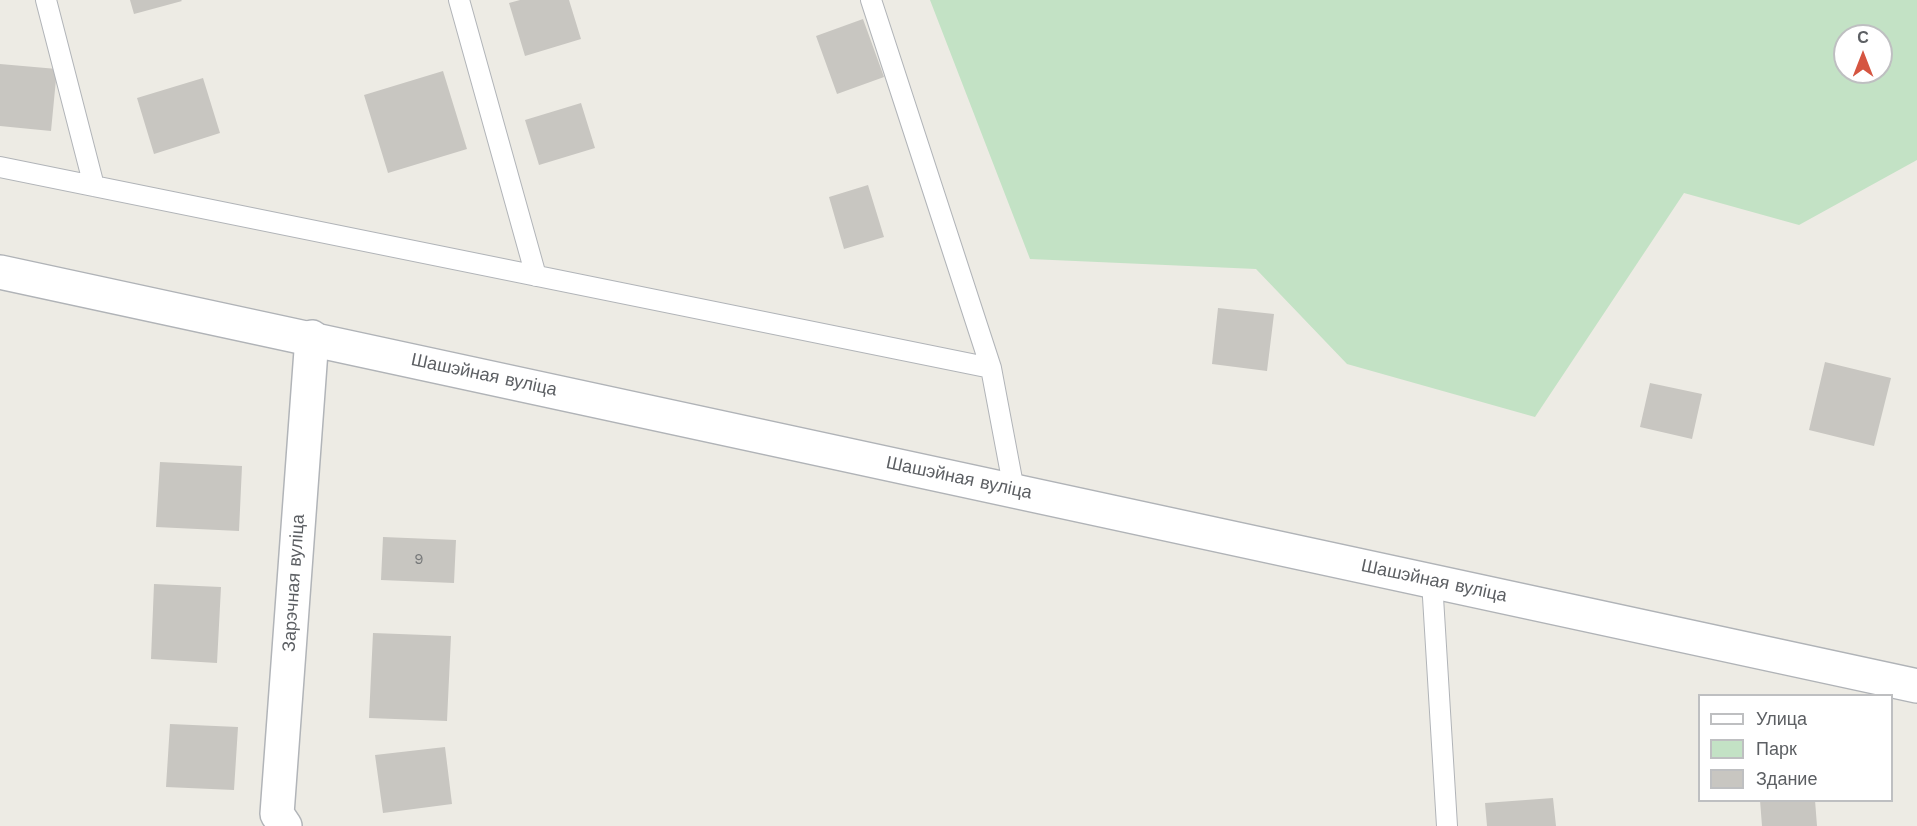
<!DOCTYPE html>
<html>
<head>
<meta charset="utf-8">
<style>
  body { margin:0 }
  #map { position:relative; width:1917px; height:826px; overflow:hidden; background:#edebe4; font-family:"Work Sans",sans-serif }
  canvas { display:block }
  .legend { position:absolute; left:1698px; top:694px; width:195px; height:108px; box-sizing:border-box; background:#fff; border:2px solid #bebfc1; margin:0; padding:8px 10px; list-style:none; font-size:18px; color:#5c5f63 }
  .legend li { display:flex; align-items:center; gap:12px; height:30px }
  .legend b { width:30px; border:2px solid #bebfc1 }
  .north { position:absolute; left:1833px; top:24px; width:60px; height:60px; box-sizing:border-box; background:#fff; border:2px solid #bebfc1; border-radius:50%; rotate:0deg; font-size:16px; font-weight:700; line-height:24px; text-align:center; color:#5c5f63 }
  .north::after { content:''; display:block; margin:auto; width:21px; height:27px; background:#d55541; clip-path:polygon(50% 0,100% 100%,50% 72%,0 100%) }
</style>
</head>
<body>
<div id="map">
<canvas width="1917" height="826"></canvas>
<ul class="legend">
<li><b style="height:8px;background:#fff"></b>Улица</li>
<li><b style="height:16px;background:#c3e2c5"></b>Парк</li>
<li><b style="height:16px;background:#c8c6c1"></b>Здание</li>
</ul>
<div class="north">С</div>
</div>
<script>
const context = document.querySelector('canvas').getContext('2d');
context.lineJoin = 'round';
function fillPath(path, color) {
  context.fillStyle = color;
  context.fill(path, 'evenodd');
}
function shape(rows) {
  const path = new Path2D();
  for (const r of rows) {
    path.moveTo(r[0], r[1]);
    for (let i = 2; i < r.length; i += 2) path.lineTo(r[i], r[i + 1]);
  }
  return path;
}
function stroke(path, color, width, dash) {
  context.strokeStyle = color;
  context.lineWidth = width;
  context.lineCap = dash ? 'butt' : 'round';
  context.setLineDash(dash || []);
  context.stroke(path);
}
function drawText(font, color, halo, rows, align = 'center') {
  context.font = font + ' "Work Sans",sans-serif';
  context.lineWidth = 6;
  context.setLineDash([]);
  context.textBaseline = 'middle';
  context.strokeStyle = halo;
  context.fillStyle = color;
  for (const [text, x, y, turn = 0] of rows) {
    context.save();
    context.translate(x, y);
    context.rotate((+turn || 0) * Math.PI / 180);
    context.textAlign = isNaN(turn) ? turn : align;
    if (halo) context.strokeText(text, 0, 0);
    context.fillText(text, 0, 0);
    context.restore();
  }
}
const green = shape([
  [930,0,1917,0,1917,160,1799,225,1684,193,1535,417,1347,364,1256,269,1030,259],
  [1845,36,1881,36,1881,72,1845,72]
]);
const building = shape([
  [130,0,181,0,182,1,134,14],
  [520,0,569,0,581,39,525,56,509,3],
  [863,19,884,77,837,94,816,36],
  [0,64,57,69,51,131,0,126],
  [443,71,467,149,388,173,364,95],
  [203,78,220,133,154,154,137,98],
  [581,103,595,148,539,165,525,120],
  [868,185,884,237,844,249,829,197],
  [1218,308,1274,314,1267,371,1212,364],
  [1825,362,1891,378,1874,446,1809,430],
  [1650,383,1702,394,1692,439,1640,427],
  [160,462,242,466,239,531,156,527],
  [383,537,456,540,454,583,381,580],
  [154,584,221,587,217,663,151,659],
  [373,633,451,636,447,721,369,718],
  [170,724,238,727,234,790,166,787],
  [445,747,452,804,383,813,375,755],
  [1553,798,1556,826,1487,826,1485,803],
  [1760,800,1815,800,1817,826,1762,826]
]);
const lane = shape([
  [46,0,94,186],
  [459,0,536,276],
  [871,0,991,368],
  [0,167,991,368,1014,490],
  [1432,581,1447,826]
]);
const street = shape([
  [285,826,277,814,312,337]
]);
const secondary = shape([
  [0,272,1917,686]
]);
const numberNames = [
  ["9",419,560]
];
const streetNames = [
  ["Шашэйная вуліца",484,375,12],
  ["Шашэйная вуліца",959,478,12],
  ["Шашэйная вуліца",1434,581,12],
  ["Зарэчная вуліца",294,583,-86]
];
fillPath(green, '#c3e2c5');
fillPath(building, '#c8c6c1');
stroke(lane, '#b1b4b8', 22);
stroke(street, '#b1b4b8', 36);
stroke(secondary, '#b0b3b7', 36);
stroke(lane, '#fff', 20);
stroke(street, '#fff', 33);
stroke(secondary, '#fff', 33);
drawText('15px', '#77797a', null, numberNames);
drawText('18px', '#5c5f63', '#fff', streetNames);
</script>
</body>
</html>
